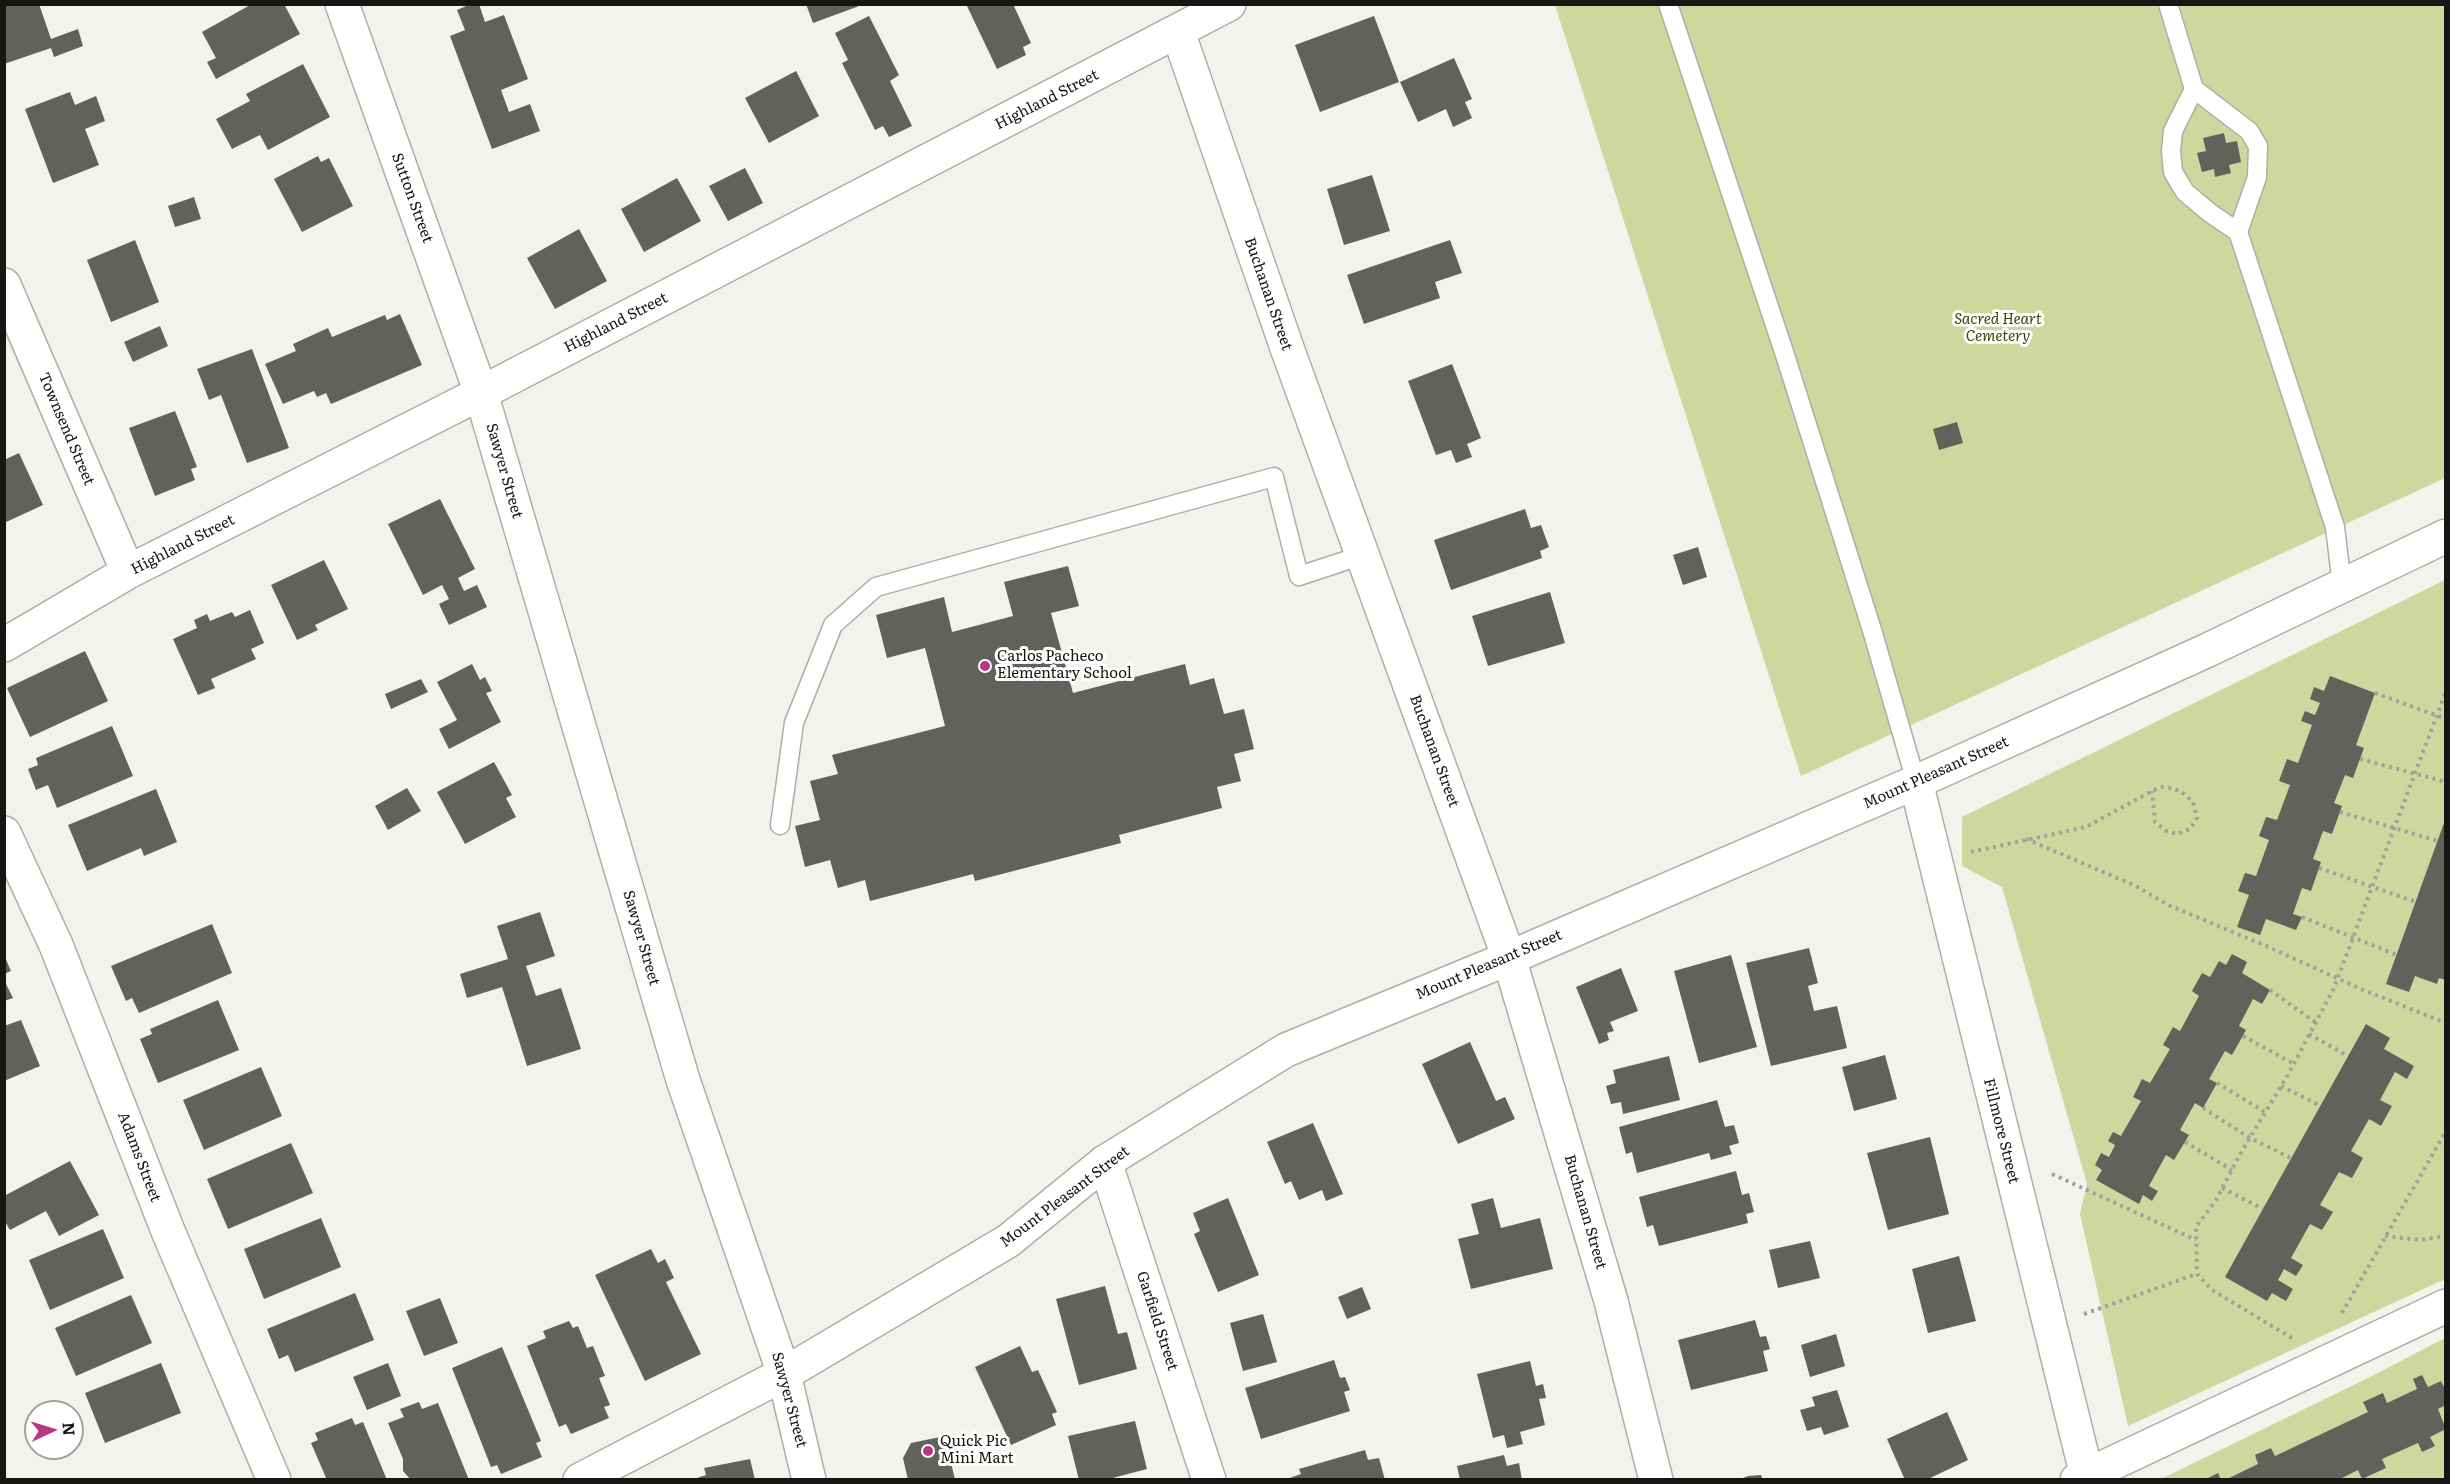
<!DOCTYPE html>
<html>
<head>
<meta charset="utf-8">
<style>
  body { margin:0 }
  #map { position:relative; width:2450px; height:1484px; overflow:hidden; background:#f2f3ec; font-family:Literata,serif }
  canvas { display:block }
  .frame { position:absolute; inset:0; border:6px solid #161614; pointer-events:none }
  .north { position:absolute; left:24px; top:1400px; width:60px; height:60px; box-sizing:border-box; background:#fff; border:2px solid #a2a2a1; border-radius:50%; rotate:86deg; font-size:16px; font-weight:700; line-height:24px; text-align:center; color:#161614 }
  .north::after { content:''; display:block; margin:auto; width:21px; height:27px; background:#b73783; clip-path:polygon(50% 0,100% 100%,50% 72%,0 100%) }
</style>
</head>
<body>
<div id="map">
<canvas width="2450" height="1484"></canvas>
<div class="frame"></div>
<div class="north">N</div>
</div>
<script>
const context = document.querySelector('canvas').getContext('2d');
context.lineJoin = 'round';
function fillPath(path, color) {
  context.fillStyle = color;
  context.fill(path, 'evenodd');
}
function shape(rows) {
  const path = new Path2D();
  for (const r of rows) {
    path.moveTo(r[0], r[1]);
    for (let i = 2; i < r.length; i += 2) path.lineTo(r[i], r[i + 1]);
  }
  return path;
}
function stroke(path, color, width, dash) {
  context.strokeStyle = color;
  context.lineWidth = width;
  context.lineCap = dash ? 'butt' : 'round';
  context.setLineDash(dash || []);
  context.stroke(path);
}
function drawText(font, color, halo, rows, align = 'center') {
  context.font = font + ' Literata,serif';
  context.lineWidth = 6;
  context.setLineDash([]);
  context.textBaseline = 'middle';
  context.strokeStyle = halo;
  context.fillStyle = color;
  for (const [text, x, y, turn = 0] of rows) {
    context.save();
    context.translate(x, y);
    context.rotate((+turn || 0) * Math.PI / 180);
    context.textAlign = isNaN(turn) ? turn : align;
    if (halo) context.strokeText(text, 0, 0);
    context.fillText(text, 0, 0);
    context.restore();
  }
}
const green = shape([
  [1555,5,2445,5,2445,478,1801,776],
  [2445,580,2445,1279,2128,1426,2080,1214,2087,1184,2002,887,1962,866,1962,817],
  [2445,1338,2445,1479,2159,1480,2374,1375]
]);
const building = shape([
  [4,4,39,4,51,39,78,29,83,46,54,57,51,48,4,64],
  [252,4,284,4,300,34,216,79,207,62,216,58,202,32],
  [471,4,479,4,485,22,504,15,528,79,501,90,509,112,530,104,540,131,492,149,450,36,465,30,457,10],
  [806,4,862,4,862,5,813,23],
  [966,4,1013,4,1031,43,1023,47,1026,55,997,69],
  [869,16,899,75,890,81,912,126,889,137,883,126,875,130,842,63,848,60,835,33],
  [1374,16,1399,82,1320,112,1295,45],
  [1454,58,1472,99,1465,102,1472,118,1453,127,1446,109,1418,122,1400,82],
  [303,64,330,117,268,150,260,135,232,149,216,119,250,101,246,94],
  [796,71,819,116,769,143,745,98],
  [70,92,75,105,96,96,105,121,85,129,99,165,53,183,25,109],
  [2224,133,2226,143,2237,141,2241,162,2229,165,2231,173,2215,177,2214,169,2202,172,2197,153,2206,151,2203,138],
  [318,156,321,162,329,158,353,206,302,232,274,179],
  [745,168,763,203,728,221,709,186],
  [1372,175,1390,231,1344,245,1327,189],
  [677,178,701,221,644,252,621,209],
  [194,197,201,219,175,227,168,206],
  [579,229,607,281,555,309,527,258],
  [135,240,159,302,111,322,87,260],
  [1450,240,1462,273,1435,282,1440,298,1364,324,1347,275],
  [400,314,422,365,331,404,326,393,317,397,314,391,283,404,265,364,296,351,293,344,328,328,332,337,385,315,387,320],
  [160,326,168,346,133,362,124,342],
  [252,349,289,448,247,463,221,395,209,400,197,369],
  [1452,364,1481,438,1467,444,1472,457,1456,463,1451,450,1436,455,1408,381],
  [175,411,197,467,191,469,195,480,155,496,129,428],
  [1957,422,1963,443,1939,450,1933,429],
  [19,453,43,505,4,523,4,460],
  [440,499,475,569,458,578,464,591,477,585,487,607,449,625,439,604,449,599,442,585,423,595,388,524],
  [1525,509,1531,528,1541,525,1549,547,1540,551,1542,558,1451,590,1434,540],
  [1698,547,1707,577,1683,585,1673,555],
  [324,560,348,609,315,625,318,630,297,640,271,585],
  [1068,566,1079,606,1051,613,1073,693,1185,664,1190,685,1214,678,1224,714,1244,709,1254,749,1234,754,1241,781,1217,787,1222,808,1119,835,1121,843,975,881,973,874,870,901,865,880,838,888,830,860,805,867,795,826,820,820,810,781,838,774,832,755,945,726,925,648,887,658,876,615,944,597,952,632,1013,616,1004,582],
  [1550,592,1565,643,1488,666,1472,616],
  [250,610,264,643,251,649,256,659,211,679,215,688,198,695,173,639,197,628,194,620,207,614,210,621,232,612,235,617],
  [85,651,108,701,30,737,7,688],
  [472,664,480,680,485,677,492,691,486,693,501,722,449,749,439,729,457,720,437,682],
  [2330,676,2375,693,2356,745,2364,748,2353,778,2345,775,2334,803,2342,806,2332,834,2323,831,2313,859,2321,862,2319,868,2311,891,2302,888,2293,914,2302,917,2296,930,2266,919,2260,935,2237,927,2249,895,2238,891,2245,873,2256,876,2269,840,2259,836,2266,817,2277,820,2290,785,2279,781,2287,759,2298,763,2312,725,2301,721,2305,711,2315,715,2320,703,2310,699,2314,687,2324,691],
  [421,679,428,692,391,709,385,694],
  [112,726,133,776,57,808,48,785,36,790,28,769,38,765,36,758],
  [494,762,512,795,506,798,516,817,465,844,437,792],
  [407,788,421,811,388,830,375,806],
  [156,789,177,842,144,856,141,848,87,871,68,825],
  [2445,820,2446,980,2439,978,2437,984,2415,976,2409,992,2386,984],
  [540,912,555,956,526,966,536,996,561,988,581,1049,527,1066,502,987,467,998,460,974,508,959,497,926],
  [212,924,232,973,139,1013,132,998,126,1001,111,966],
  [1809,948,1818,983,1808,986,1814,1011,1837,1006,1847,1048,1771,1066,1746,963],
  [2232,954,2247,962,2242,973,2270,990,2262,1004,2253,999,2239,1026,2246,1030,2232,1055,2225,1051,2209,1079,2217,1083,2203,1108,2195,1103,2180,1130,2189,1135,2174,1160,2166,1155,2149,1186,2158,1191,2152,1201,2143,1195,2139,1204,2096,1180,2102,1170,2095,1165,2101,1153,2109,1157,2115,1145,2108,1141,2113,1132,2121,1136,2141,1101,2133,1097,2142,1079,2150,1083,2170,1049,2163,1045,2173,1027,2180,1031,2199,996,2192,991,2202,973,2210,977,2219,961,2226,965],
  [4,955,11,971,4,974],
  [1731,955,1757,1047,1699,1063,1674,971],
  [1621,968,1638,1011,1610,1022,1614,1031,1607,1033,1609,1040,1599,1044,1576,987],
  [4,980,13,998,4,1001],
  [218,1000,239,1050,158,1083,140,1039,152,1034,150,1029],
  [21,1020,40,1066,4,1081,4,1026],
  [2366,1024,2390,1038,2384,1049,2414,1066,2407,1079,2395,1072,2380,1100,2392,1106,2381,1126,2369,1119,2351,1151,2363,1158,2352,1178,2339,1172,2320,1205,2333,1212,2322,1230,2310,1224,2291,1258,2303,1265,2296,1276,2284,1269,2278,1280,2293,1289,2286,1301,2272,1293,2267,1301,2225,1277],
  [1470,1042,1496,1101,1505,1097,1515,1119,1458,1144,1422,1064],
  [1885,1055,1897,1099,1854,1111,1842,1067],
  [1669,1056,1680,1100,1623,1114,1621,1102,1611,1104,1606,1086,1616,1083,1613,1070],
  [261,1067,282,1116,204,1150,183,1100],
  [1717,1100,1725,1127,1734,1125,1739,1143,1729,1146,1732,1154,1711,1160,1709,1153,1637,1173,1632,1152,1626,1154,1619,1127],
  [1313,1123,1343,1194,1326,1201,1322,1190,1299,1200,1291,1181,1285,1184,1267,1142],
  [1930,1137,1949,1214,1888,1230,1867,1153],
  [291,1143,313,1193,228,1229,207,1179],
  [70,1161,99,1215,59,1236,46,1211,10,1230,4,1220,4,1196],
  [1736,1171,1742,1195,1749,1193,1754,1212,1746,1214,1748,1223,1659,1246,1653,1225,1647,1227,1639,1197],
  [1228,1198,1259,1275,1218,1292,1194,1234,1200,1231,1193,1213],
  [1493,1198,1501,1228,1540,1218,1553,1269,1471,1289,1458,1239,1479,1234,1471,1204],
  [321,1218,341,1267,264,1299,244,1249],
  [103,1229,124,1278,50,1310,29,1260],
  [1810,1241,1820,1278,1778,1288,1769,1250],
  [651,1249,658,1263,665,1259,674,1278,666,1282,701,1354,645,1381,595,1275],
  [1959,1256,1976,1321,1928,1333,1912,1269],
  [1105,1286,1118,1334,1127,1332,1137,1369,1079,1385,1056,1299],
  [1362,1287,1371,1309,1347,1319,1338,1297],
  [355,1293,374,1340,295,1372,288,1355,279,1359,267,1329],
  [131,1295,152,1343,76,1376,55,1328],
  [440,1298,458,1343,424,1356,406,1311],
  [1263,1314,1277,1362,1243,1371,1230,1323],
  [1755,1320,1760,1337,1766,1336,1770,1349,1763,1351,1768,1371,1691,1390,1678,1340],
  [569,1321,573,1328,578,1326,587,1348,593,1346,605,1376,599,1378,610,1405,604,1407,609,1418,571,1434,566,1424,559,1427,527,1346,546,1338,543,1331],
  [1836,1334,1845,1366,1810,1377,1801,1345],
  [1020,1346,1032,1372,1038,1370,1057,1412,1052,1414,1056,1425,1011,1445,975,1367],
  [502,1347,541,1441,536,1443,542,1457,501,1474,497,1465,491,1467,452,1368],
  [1334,1360,1340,1378,1345,1377,1350,1390,1344,1392,1350,1411,1261,1439,1245,1388],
  [1530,1361,1536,1386,1543,1384,1546,1398,1539,1399,1545,1425,1520,1432,1523,1444,1507,1448,1504,1435,1493,1438,1477,1374],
  [161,1363,181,1413,105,1443,85,1393],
  [388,1363,401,1396,367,1410,353,1377],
  [2422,1375,2428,1387,2441,1381,2446,1391,2446,1405,2438,1409,2446,1429,2430,1437,2435,1446,2422,1452,2418,1443,2382,1459,2386,1468,2362,1479,2358,1470,2338,1480,2225,1480,2258,1464,2255,1455,2271,1448,2275,1456,2368,1412,2363,1402,2383,1393,2387,1403,2417,1389,2413,1379],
  [1837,1390,1849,1427,1824,1435,1821,1427,1807,1431,1800,1410,1815,1406,1812,1397],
  [419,1402,422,1409,438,1403,469,1480,411,1480,403,1471,403,1459,388,1423,404,1417,400,1409],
  [1947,1412,1968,1460,1926,1480,1905,1480,1887,1439],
  [352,1418,355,1425,363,1422,387,1480,327,1480,311,1443,318,1440,315,1433],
  [1135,1421,1147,1469,1105,1480,1079,1480,1068,1436],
  [945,1436,955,1480,908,1480,903,1458,911,1443],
  [1365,1450,1368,1460,1379,1458,1385,1480,1284,1480,1301,1474,1299,1469],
  [1504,1455,1507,1466,1519,1463,1522,1480,1460,1480,1457,1466],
  [750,1459,755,1480,691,1480,706,1475,704,1468],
  [2218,1473,2221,1480,2204,1480],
  [1761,1475,1763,1480,1738,1480,1748,1476]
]);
const path = shape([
  [2375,693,2446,719],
  [2360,759,2446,782],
  [2340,812,2438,841],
  [2026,839,2136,886,2168,905,2264,945,2361,989,2446,1023],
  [1971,852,2086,827,2152,791,2161,787,2172,788,2182,792,2193,802,2197,818,2190,829,2177,834,2166,831,2155,822,2152,791],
  [2319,868,2416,902],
  [2302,917,2397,955],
  [2270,990,2315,1022],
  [2309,1034,2348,1056],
  [2243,1036,2294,1064],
  [2217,1083,2265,1112],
  [2281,1086,2321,1106],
  [2203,1108,2250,1138,2291,1158],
  [2185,1142,2232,1170],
  [2052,1174,2196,1240],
  [2222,1188,2263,1209],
  [2385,1236,2419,1240,2446,1236],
  [2342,1313,2446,1131],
  [2084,1314,2197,1274],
  [2292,1338,2212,1290,2197,1274,2196,1227,2216,1200,2239,1156,2289,1073,2334,988,2446,691]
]);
const service = shape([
  [1668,4,1785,355,1872,630,1916,782],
  [2168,4,2194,89,2249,131,2258,146,2257,177,2238,232,2210,213,2185,192,2173,172,2171,151,2173,131,2194,89],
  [2238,232,2335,527,2342,586],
  [780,825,794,723,833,625,876,587,1274,477,1299,576,1363,555]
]);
const minor = shape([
  [1178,32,1287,348,1509,958,1611,1301,1656,1480],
  [4,285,128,572],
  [4,645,128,572,481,393,1229,4],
  [1916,782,2088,1480],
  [4,833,56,945,168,1231,274,1480],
  [1105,1162,1209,1480],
  [2077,1480,2446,1306]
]);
const tertiary = shape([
  [342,4,481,393,683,1080,784,1374,809,1480]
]);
const secondary = shape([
  [580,1480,784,1374,1008,1241,1105,1162,1286,1050,1509,958,1916,782,2208,650,2446,536]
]);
const markers = [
  [985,666,6,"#b73783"],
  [928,1451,6,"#b73783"]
];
const streetNames = [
  ["Highland Street",1047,100,-27],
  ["Sutton Street",412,198,70],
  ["Buchanan Street",1268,294,71],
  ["Highland Street",616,323,-27],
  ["Townsend Street",66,429,67],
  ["Sawyer Street",504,471,74],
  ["Highland Street",183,545,-27],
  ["Buchanan Street",1434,751,70],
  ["Mount Pleasant Street",1936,773,-24],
  ["Sawyer Street",641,938,74],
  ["Mount Pleasant Street",1489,965,-23],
  ["Fillmore Street",2001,1131,76],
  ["Adams Street",139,1157,69],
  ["Mount Pleasant Street",1065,1197,-37],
  ["Buchanan Street",1585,1212,74],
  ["Garfield Street",1157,1321,72],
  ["Sawyer Street",789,1400,75]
];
const parkNames = [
  ["Sacred Heart",1998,320],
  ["Cemetery",1998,337]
];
const poiNames = [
  ["Carlos Pacheco",997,657],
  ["Elementary School",997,674],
  ["Quick Pic",940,1442],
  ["Mini Mart",940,1459]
];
fillPath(green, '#ced79d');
fillPath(building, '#61625c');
stroke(service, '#acaea7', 21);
stroke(minor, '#acaea7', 36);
stroke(tertiary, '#acaea7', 36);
stroke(secondary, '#acaea7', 36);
stroke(path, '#a0a19b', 4, [3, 4.5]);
stroke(service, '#fff', 18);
stroke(minor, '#fff', 33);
stroke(tertiary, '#fff', 33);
stroke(secondary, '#fff', 33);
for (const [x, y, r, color] of markers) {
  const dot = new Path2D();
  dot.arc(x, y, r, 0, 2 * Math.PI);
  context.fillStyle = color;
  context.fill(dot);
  stroke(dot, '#fff', 2);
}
drawText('15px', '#161614', '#fff', streetNames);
drawText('italic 15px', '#3f4506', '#fff', parkNames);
drawText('15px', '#161614', '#fff', poiNames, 'left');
</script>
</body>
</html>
